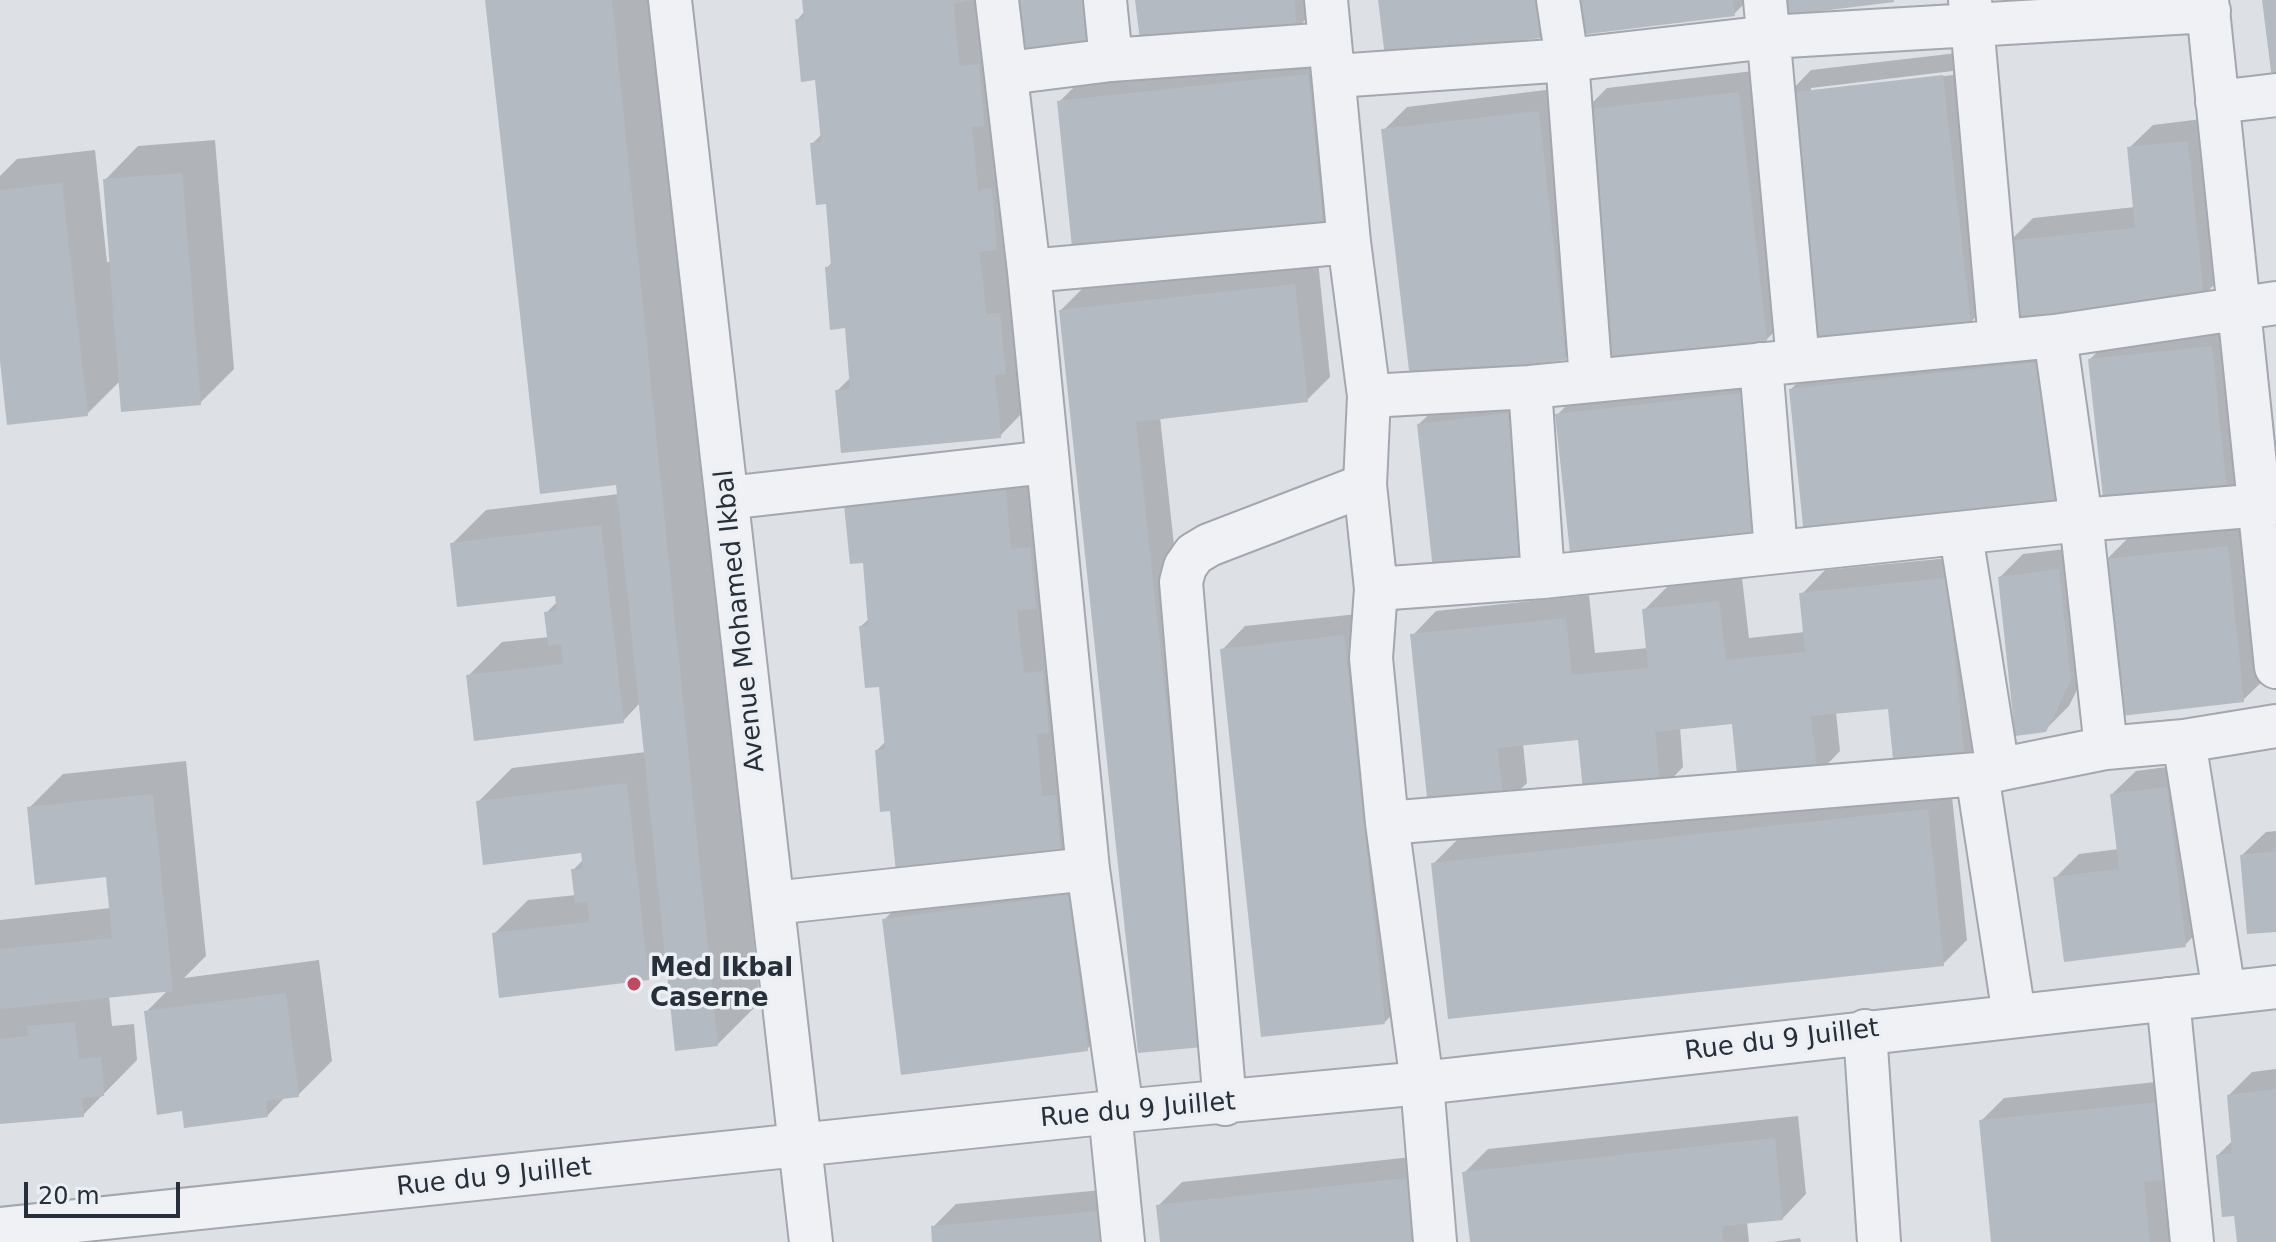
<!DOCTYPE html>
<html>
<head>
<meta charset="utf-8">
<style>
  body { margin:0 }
  #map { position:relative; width:2276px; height:1242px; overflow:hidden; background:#dde0e5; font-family:"DejaVu Sans",sans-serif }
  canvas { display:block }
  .scale { position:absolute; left:24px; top:1182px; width:156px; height:36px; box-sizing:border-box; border:4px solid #272f3b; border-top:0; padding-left:10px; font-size:24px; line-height:28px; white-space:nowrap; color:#272f3b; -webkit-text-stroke:6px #eceff3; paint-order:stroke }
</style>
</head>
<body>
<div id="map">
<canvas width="2276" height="1242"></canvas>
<div class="scale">20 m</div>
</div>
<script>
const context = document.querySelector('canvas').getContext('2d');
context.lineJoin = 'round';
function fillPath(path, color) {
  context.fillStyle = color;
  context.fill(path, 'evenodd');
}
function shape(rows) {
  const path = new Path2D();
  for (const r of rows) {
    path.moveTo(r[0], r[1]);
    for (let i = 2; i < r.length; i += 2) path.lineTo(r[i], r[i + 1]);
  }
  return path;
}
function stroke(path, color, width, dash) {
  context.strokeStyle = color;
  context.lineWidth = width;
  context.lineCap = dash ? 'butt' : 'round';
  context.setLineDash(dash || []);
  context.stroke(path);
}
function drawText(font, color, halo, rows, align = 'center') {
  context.font = font + ' "DejaVu Sans",sans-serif';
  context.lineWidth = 7;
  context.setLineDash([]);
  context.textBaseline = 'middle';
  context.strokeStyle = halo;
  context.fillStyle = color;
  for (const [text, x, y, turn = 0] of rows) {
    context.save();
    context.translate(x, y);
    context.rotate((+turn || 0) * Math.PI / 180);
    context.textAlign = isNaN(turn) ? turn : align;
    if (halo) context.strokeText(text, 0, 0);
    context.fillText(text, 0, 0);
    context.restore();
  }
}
const shadow = shape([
  [487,0,658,0,760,1002,718,1044,668,960,649,979,494,934,528,900,576,895,573,870,584,859,583,851,478,802,512,768,646,752,641,702,623,721,468,676,502,642,549,637,546,613,558,601,557,593,452,544,486,510,619,494],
  [804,0,978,0,1020,225,1004,240,1009,292,1023,290,1023,412,1000,436,837,391,851,377,847,325,827,268,833,261,828,202,812,144,822,134,816,78,797,20,805,11],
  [1138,0,1319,0,1320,6,1296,29],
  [1577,0,1748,0,1734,14],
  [1331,52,1347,205,1323,229,1059,102,1083,78],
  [1966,52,1993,299,1970,323,1788,94,1811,70],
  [1953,71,1953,75,1811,92,1811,88],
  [1762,70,1789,317,1766,340,1584,111,1607,88],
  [1562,88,1588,335,1565,358,1384,130,1407,107],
  [2210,118,2227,272,2203,296,2010,241,2033,218,2135,207,2129,148,2153,125],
  [215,140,234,369,200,403,121,380,87,414,0,343,0,176,17,159,95,150,107,262,111,262,105,180,138,146],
  [1318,261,1330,377,1307,400,1160,417,1226,1021,1202,1045,1061,310,1084,287],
  [2235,323,2250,477,2227,500,2090,359,2114,336],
  [2063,339,2079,493,2055,516,1791,389,1815,366],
  [1766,371,1782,524,1557,415,1581,391],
  [1541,381,1556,533,1419,424,1453,391],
  [1029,467,1084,831,1060,855,877,750,886,741,881,685,861,626,870,618,865,561,846,505],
  [2251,523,2267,677,2243,700,2107,559,2130,536],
  [2082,547,2094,655,2069,706,2045,730,2000,577,2023,554],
  [1970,556,1988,736,1964,759,1890,706,1836,712,1840,751,1817,775,1733,722,1680,727,1683,767,1660,791,1580,738,1523,744,1527,783,1503,807,1413,635,1436,611,1589,595,1595,653,1648,648,1644,610,1668,586,1742,578,1749,638,1805,632,1802,594,1825,570],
  [1367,613,1408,998,1385,1022,1222,650,1245,626],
  [186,761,206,956,184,978,319,960,332,1061,298,1095,286,1096,267,1116,184,1109,146,1012,168,990,109,996,112,1026,134,1024,137,1060,83,1115,0,1122,0,920,111,908,108,875,29,808,63,774],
  [2190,764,2208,921,2185,945,2056,877,2079,854,2119,849,2112,794,2136,771],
  [1951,787,1967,940,1943,964,1433,864,1457,840],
  [2276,831,2276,930,2242,855,2266,832],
  [1092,872,1111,1026,1087,1049,884,920,907,896],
  [2276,1069,2276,1242,2239,1242,2236,1213,2218,1155,2233,1140,2229,1095,2252,1072],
  [2184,1079,2175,1242,1993,1242,1981,1121,2004,1098],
  [1798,1116,1806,1194,1783,1218,1747,1222,1749,1242,1472,1242,1464,1173,1488,1149],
  [1430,1155,1439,1242,1162,1242,1158,1206,1182,1182],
  [1122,1188,1126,1242,934,1242,933,1227,956,1204],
  [1800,1238,1801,1242,1772,1242]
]);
const building = shape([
  [485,0,612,0,718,1046,675,1051,616,485,540,494],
  [802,0,973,0,954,4,959,66,979,64,984,126,972,127,978,190,992,188,997,250,980,252,986,314,1000,313,1006,374,995,375,1001,438,841,453,835,390,850,389,845,328,830,330,825,267,831,266,826,204,816,205,810,143,821,142,815,80,801,82,795,19,804,19],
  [1012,0,1092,0,1099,56,1019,64],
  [1135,0,1294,0,1297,31,1141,48],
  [1378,0,1537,0,1541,38,1385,57],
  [1574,0,1733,0,1735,16,1579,35],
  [1779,0,1894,0,1894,2,1781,16],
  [2262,0,2276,0,2276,79,2272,79],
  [1308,74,1324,231,1073,257,1057,101],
  [1943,75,1971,325,1814,343,1786,93],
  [1739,92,1767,342,1610,360,1582,110],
  [1539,111,1566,360,1410,379,1381,129],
  [2188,141,2204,298,2016,318,2007,241,2135,228,2127,147],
  [182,173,201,405,121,412,103,179],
  [62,183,88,416,7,425,0,361,0,190],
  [1295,284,1308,402,1136,422,1203,1047,1138,1053,1059,310],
  [2212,346,2228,502,2105,516,2088,359],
  [2040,362,2056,518,1805,545,1789,389],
  [1743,393,1760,550,1572,571,1555,414],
  [1508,413,1524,569,1434,579,1417,424],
  [1006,490,1011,549,1030,547,1036,609,1017,611,1024,673,1043,671,1049,733,1037,734,1042,796,1056,795,1061,857,896,873,890,811,880,812,875,750,885,749,879,687,865,688,859,626,868,626,863,563,850,564,844,505],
  [601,525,624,723,474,741,466,675,563,664,561,644,548,645,544,612,557,611,555,596,457,607,450,543],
  [2228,546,2244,702,2121,716,2105,559],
  [2059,569,2071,680,2046,732,2015,736,1998,577],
  [1947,578,1965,761,1894,769,1888,709,1811,716,1818,777,1738,785,1732,724,1655,732,1661,793,1584,801,1578,740,1498,748,1504,809,1429,817,1410,634,1566,618,1572,675,1648,668,1642,609,1719,601,1726,660,1805,652,1799,593],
  [1344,635,1385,1024,1261,1037,1220,649],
  [627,783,649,980,499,998,492,933,589,922,587,901,575,903,571,869,583,869,581,853,483,865,476,801],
  [2167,787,2186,947,2064,962,2053,877,2119,869,2110,794],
  [153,794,173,991,0,1009,0,949,112,938,106,877,35,885,27,807],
  [1928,809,1944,966,1448,1019,1431,863],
  [2276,851,2276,932,2247,934,2240,855],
  [1069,895,1088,1051,901,1075,882,919],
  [286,993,299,1097,266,1101,268,1117,184,1128,182,1111,157,1115,144,1011],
  [75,1022,79,1059,101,1057,104,1096,82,1098,84,1117,0,1124,0,1039,28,1036,27,1026],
  [2276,1089,2276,1242,2237,1242,2234,1216,2222,1217,2216,1155,2232,1153,2227,1095],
  [2161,1102,2168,1179,2144,1182,2150,1242,1991,1242,1979,1120],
  [1775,1138,1783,1220,1722,1226,1723,1242,1470,1242,1462,1172],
  [1407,1178,1414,1242,1160,1242,1156,1205],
  [1099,1211,1102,1242,932,1242,931,1226]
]);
const street = shape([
  [670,0,811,1242],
  [997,0,1029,271,1088,869],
  [1105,0,1111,60],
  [1326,0,1349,242,1369,396,1365,485,1376,589,1371,658,1387,823,1422,1083,1435,1242],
  [1558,0,1567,60,1591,380],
  [1765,0,1798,361],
  [1970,0,2000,341],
  [2207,0,2276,667],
  [1008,73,1111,60,1330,44],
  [1336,76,1567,60,1769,37,2209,11],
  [2217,102,2276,95],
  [1029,271,1349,242],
  [2055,336,2081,520,2106,748],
  [1761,364,1776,551],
  [1530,387,1543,577],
  [1369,396,1530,387,2055,336,2276,303],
  [727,498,1047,462],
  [1961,535,1998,770],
  [1376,589,1543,577,2081,520,2276,504],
  [2184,741,2224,992],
  [1977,774,2014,1015],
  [1387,823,1977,774,2106,748,2184,741,2276,726],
  [773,903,1088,869,1122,1111],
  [2168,999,2192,1242],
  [1865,1031,1879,1242],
  [1225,1104,1181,582,1185,567,1194,554,1209,545,1365,485],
  [1110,1112,1123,1242],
  [0,1229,1122,1111,1422,1083,2276,987]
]);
const markers = [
  [634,984,8,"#c34960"]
];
const streetNames = [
  ["Avenue Mohamed Ikbal",741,621,-96],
  ["Rue du 9 Juillet",1782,1041,-7],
  ["Rue du 9 Juillet",1138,1111,-5],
  ["Rue du 9 Juillet",494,1178,-6]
];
const poiNames = [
  ["Med Ikbal",650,969],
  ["Caserne",650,999]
];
fillPath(shadow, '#0003');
fillPath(building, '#b4bac2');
stroke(street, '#a3a7af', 46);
stroke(street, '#eff1f4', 42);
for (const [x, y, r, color] of markers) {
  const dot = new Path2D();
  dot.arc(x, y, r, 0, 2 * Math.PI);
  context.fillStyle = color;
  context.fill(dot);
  stroke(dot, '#eceff3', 3);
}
drawText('26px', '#272f3b', '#eceff3', streetNames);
drawText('bold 26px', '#272f3b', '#eceff3', poiNames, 'left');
</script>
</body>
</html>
